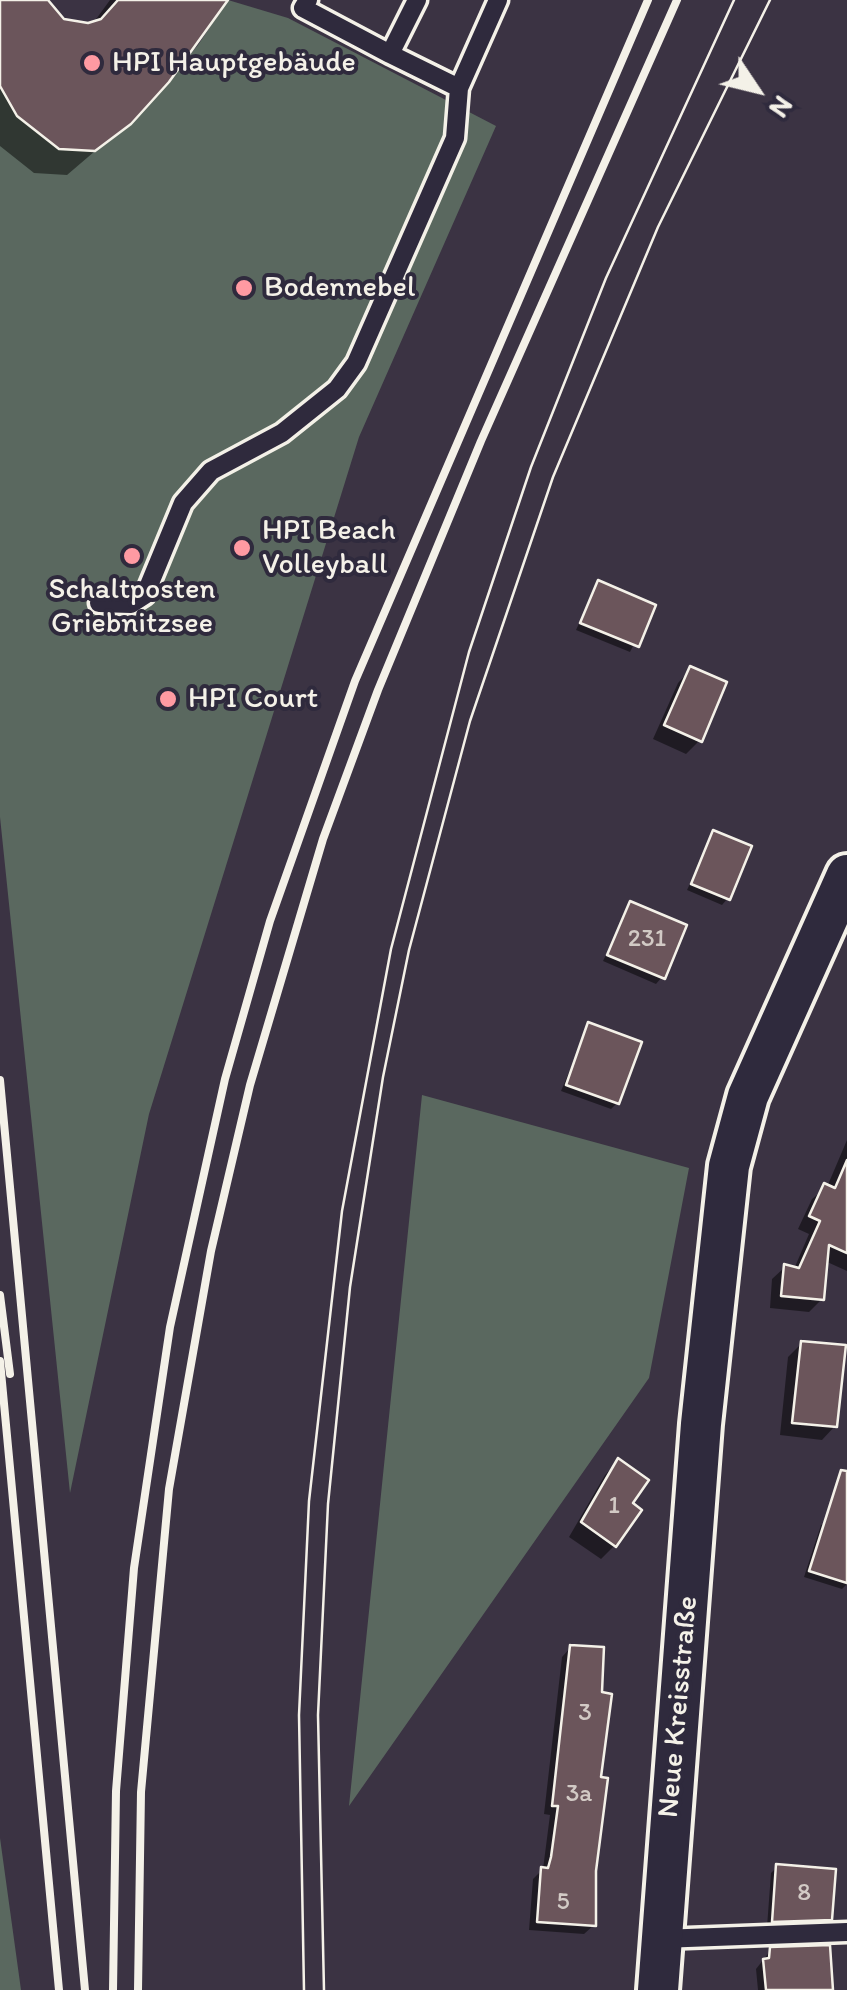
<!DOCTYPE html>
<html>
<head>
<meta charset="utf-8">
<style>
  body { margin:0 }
  #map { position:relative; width:847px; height:1990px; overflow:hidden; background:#3b3343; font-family:Itim,sans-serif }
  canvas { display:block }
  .north { position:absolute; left:707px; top:40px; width:100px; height:100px; -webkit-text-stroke:8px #2f2a3d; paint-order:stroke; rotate:125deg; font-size:28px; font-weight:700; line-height:40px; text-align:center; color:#f4f1e8 }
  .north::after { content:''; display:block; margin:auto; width:35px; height:45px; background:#f4f1e8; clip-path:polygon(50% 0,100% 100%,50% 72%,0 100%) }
</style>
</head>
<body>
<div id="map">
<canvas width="847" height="1990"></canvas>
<div class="north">N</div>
</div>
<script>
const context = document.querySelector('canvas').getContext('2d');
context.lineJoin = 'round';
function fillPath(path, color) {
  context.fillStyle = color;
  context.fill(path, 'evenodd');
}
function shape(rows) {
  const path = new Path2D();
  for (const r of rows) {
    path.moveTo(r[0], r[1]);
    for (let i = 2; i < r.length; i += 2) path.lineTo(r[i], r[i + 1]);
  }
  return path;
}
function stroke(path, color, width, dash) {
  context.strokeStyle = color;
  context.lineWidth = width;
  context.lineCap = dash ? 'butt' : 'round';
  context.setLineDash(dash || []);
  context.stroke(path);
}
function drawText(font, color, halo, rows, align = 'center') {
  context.font = font + ' Itim,sans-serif';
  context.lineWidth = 8;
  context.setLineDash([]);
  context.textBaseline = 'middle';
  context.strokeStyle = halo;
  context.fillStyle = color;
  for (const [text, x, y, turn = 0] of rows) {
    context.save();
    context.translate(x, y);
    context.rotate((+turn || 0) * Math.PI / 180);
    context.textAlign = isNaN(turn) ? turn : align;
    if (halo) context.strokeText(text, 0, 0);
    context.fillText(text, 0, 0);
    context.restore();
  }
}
const green = shape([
  [228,0,288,18,496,126,359,437,149,1114,70,1493,0,817,0,86,131,124,198,45],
  [422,1095,689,1168,649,1378,349,1806],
  [0,1838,21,1990,0,1990]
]);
const shadow = shape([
  [0,0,47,0,53,13,73,25,94,22,110,0,225,0,129,122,67,175,34,173,0,146],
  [598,583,653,606,630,652,576,630],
  [691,669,700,740,686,754,653,739,678,683],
  [714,833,728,898,722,905,687,890],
  [631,904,662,977,656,984,603,961],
  [589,1025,617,1103,611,1109,561,1091],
  [847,1140,847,1271,825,1261,822,1299,809,1312,770,1308,772,1279,785,1267,794,1269,809,1234,798,1229,812,1199,827,1187],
  [802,1343,835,1426,822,1440,780,1435,788,1357],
  [618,1461,614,1546,601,1559,569,1537,605,1475],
  [847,1512,847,1584,842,1589,804,1577,821,1525],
  [571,1647,598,1779,594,1925,584,1934,529,1930,533,1879,543,1869,550,1815,544,1814,562,1657],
  [777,1867,830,1919,823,1925,767,1927,771,1873],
  [771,1950,831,1990,758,1990,756,1969]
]);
const building = shape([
  [0,0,48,0,64,19,88,23,101,19,118,0,228,0,169,82,131,124,95,151,59,149,17,116,0,86,0,0],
  [598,580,656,605,639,647,580,623,598,580],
  [690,666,727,682,702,742,664,725,690,666],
  [713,830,752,846,730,900,691,884,713,830],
  [630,901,687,925,665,979,607,955,630,901],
  [588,1022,642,1042,619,1104,566,1085,588,1022],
  [847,1160,847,1253,829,1245,824,1300,781,1296,784,1264,799,1268,820,1221,809,1216,824,1183,835,1188,847,1160],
  [801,1341,846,1345,837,1427,792,1423,801,1341],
  [618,1458,649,1480,633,1503,642,1510,616,1547,581,1522,618,1458],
  [841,1470,847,1471,847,1583,809,1571,841,1470],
  [570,1645,604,1647,602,1692,612,1694,601,1777,608,1778,596,1871,596,1926,537,1922,541,1867,548,1868,551,1857,558,1806,552,1806,570,1645],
  [776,1864,836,1869,832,1920,772,1922,776,1864],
  [830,1945,833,1990,766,1990,763,1959,769,1958,770,1947,830,1945]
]);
const service = shape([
  [308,0,303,8,390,54,417,0],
  [390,54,459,88,498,0],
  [99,603,131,604,145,595,183,503,211,471,282,433,337,389,356,363,455,138,459,88],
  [661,1939,847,1932]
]);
const tertiary = shape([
  [658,1990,701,1424,729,1166,748,1096,847,875]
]);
const tram = shape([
  [304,1990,299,1715,309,1501,342,1211,391,949,469,652,531,467,606,278,734,0],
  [324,1990,318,1715,328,1504,350,1287,383,1077,409,950,470,721,553,477,658,227,770,0]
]);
const rail = shape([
  [0,1080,85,1990],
  [0,1295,10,1374],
  [0,1361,59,1990],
  [113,1990,116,1791,134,1568,170,1327,225,1079,270,921,355,681,648,0],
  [138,1990,141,1792,169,1489,211,1251,250,1085,323,839,378,690,481,441,677,0]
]);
const markers = [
  [92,63,10,"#ff9aa2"],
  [244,288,10,"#ff9aa2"],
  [242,548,10,"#ff9aa2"],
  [132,556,10,"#ff9aa2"],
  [168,699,10,"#ff9aa2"]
];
const numberNames = [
  ["231",647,940],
  ["1",614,1507],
  ["3",585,1714],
  ["3a",579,1795],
  ["8",804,1894],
  ["5",563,1903]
];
const poiNames = [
  ["HPI Hauptgebäude",112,63],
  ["Bodennebel",264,288],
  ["HPI Beach",262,531],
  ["Volleyball",262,565],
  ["Schaltposten",132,590,"center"],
  ["Griebnitzsee",132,624,"center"],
  ["HPI Court",188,699]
];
const streetNames = [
  ["Neue Kreisstraße",679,1707,-85]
];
fillPath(green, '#5a685f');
fillPath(shadow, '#0007');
fillPath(building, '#6b555b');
stroke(building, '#f4f1e8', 2.5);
stroke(service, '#f4f1e8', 25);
stroke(tertiary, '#f4f1e8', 48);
stroke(service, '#2f2a3d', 18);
stroke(tertiary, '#2f2a3d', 40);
stroke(tram, '#f4f1e8', 2.5);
stroke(rail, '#f4f1e8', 8);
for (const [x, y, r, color] of markers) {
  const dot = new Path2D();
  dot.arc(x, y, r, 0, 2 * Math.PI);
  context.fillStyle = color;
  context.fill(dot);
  stroke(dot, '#2f2a3d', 4);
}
drawText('25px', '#d2cac5', null, numberNames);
drawText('30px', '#f4f1e8', '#2f2a3d', poiNames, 'left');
drawText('30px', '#f4f1e8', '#2f2a3d', streetNames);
</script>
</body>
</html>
